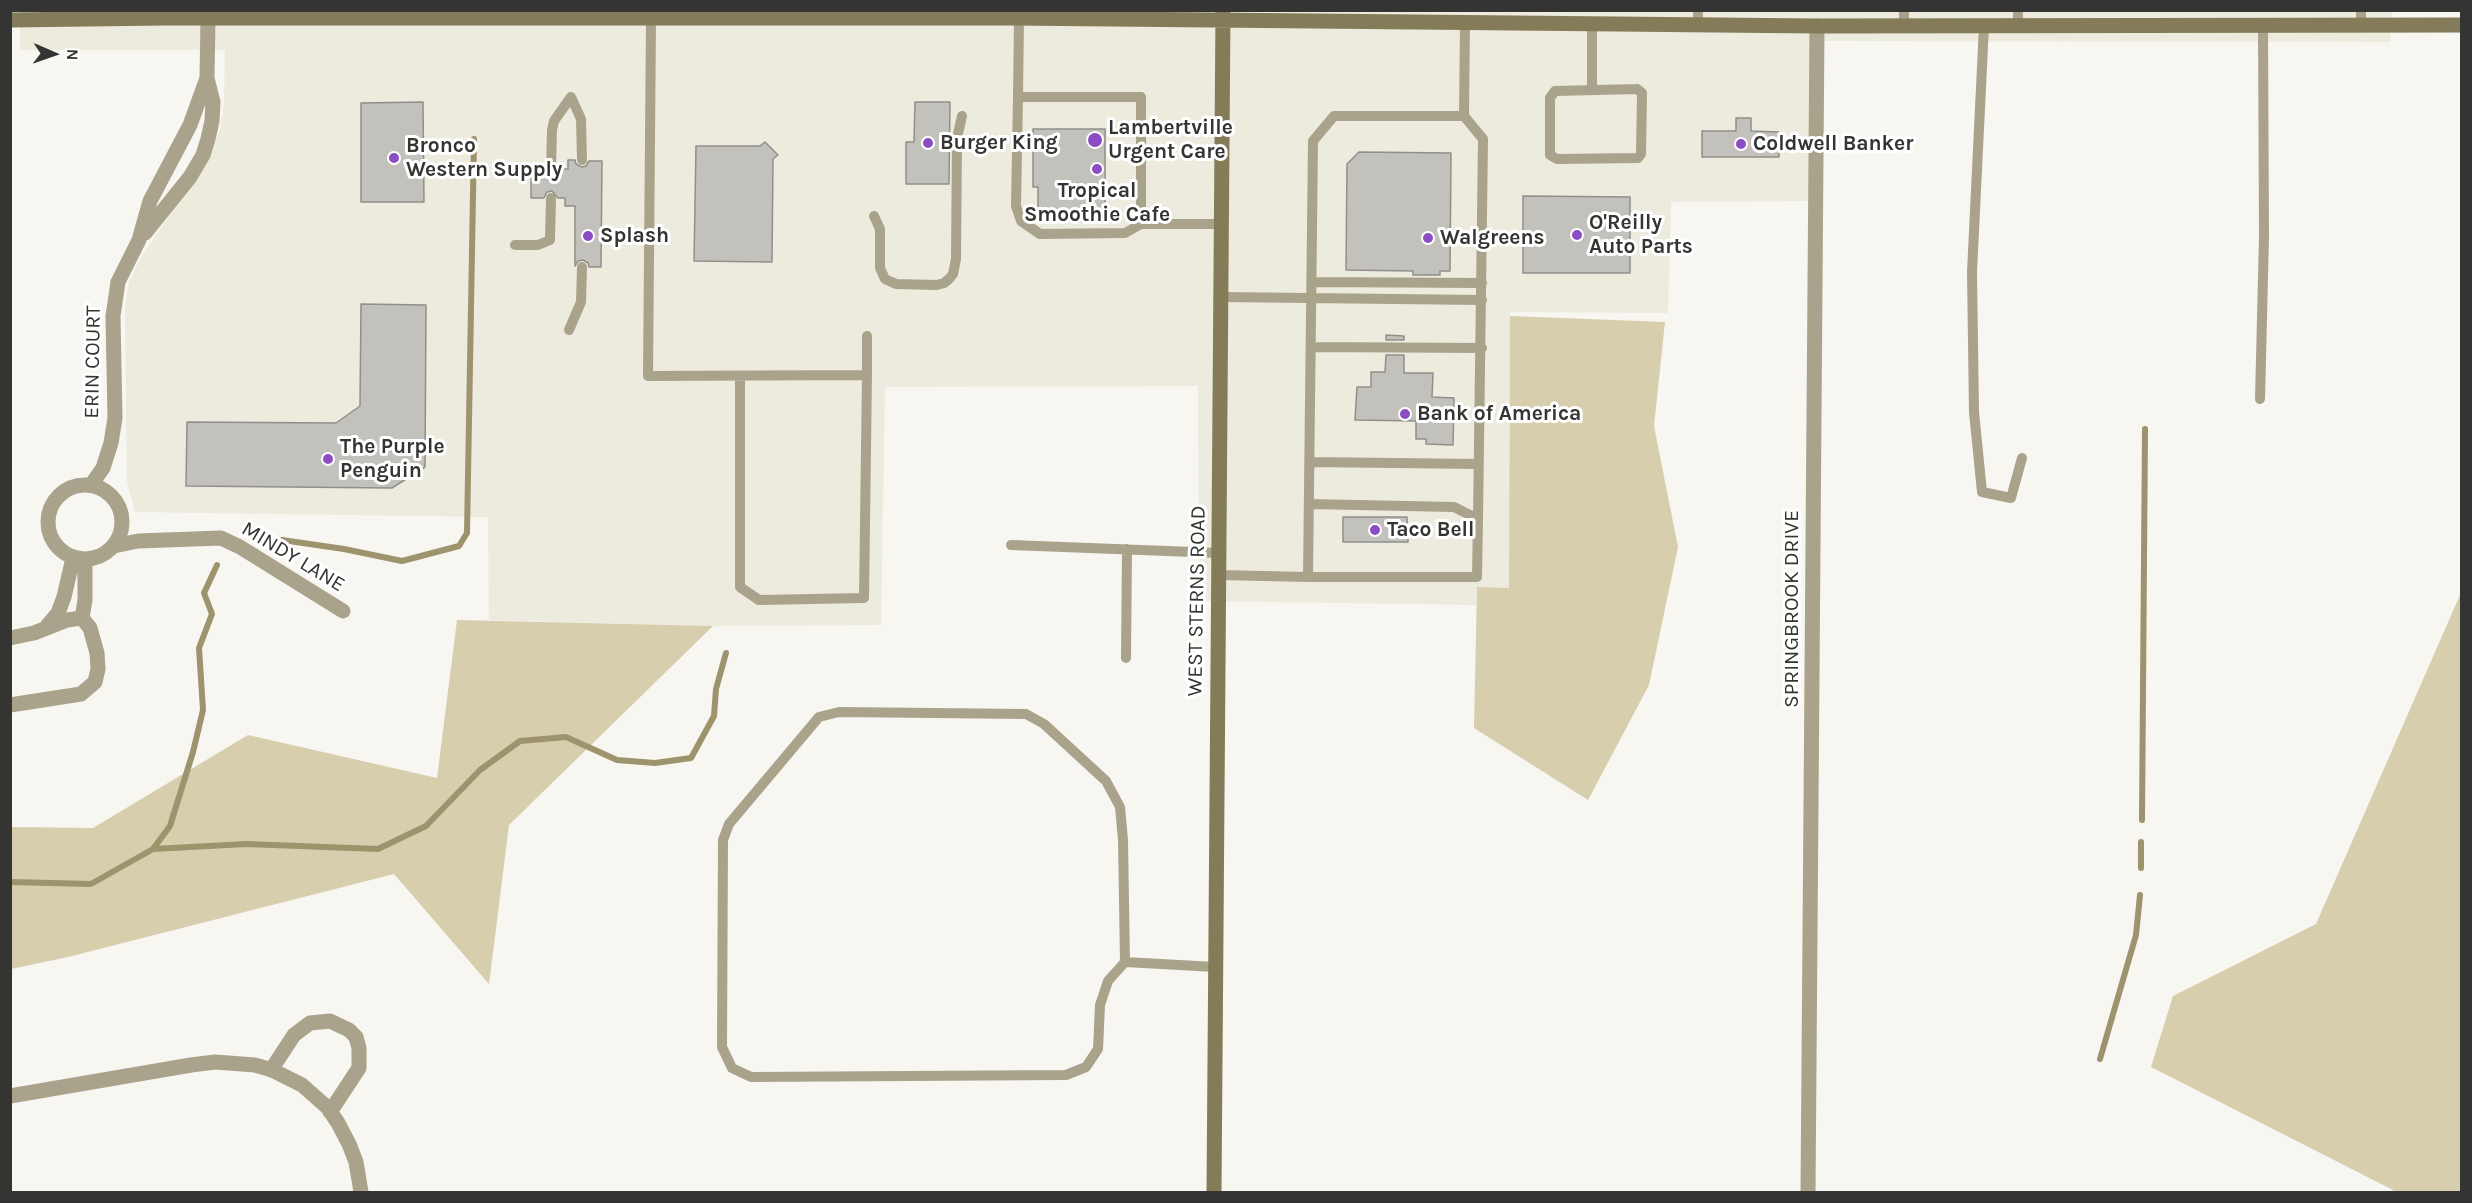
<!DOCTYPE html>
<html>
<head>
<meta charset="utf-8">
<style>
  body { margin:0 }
  #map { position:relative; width:2472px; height:1203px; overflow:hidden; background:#f7f6f1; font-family:Karla,sans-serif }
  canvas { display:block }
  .frame { position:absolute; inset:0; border:12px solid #343432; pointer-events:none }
  .north { position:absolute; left:24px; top:24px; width:60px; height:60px; -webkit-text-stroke:4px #fff; paint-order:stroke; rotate:92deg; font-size:16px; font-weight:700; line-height:24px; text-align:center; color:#343432 }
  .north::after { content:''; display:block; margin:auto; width:21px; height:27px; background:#343432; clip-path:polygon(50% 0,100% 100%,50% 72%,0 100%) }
</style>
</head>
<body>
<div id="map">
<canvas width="2472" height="1203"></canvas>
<div class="frame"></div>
<div class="north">N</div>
</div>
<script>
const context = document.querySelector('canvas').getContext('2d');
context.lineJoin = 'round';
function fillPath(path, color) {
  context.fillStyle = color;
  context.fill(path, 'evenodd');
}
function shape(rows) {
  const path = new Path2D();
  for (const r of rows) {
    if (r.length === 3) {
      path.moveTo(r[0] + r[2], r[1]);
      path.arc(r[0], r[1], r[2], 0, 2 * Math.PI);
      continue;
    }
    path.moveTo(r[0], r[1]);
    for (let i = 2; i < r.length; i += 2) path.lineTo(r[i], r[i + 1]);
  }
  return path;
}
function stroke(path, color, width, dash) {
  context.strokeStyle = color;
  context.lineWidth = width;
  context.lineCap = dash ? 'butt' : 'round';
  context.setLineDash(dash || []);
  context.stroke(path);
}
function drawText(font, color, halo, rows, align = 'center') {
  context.font = font + ' Karla,sans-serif';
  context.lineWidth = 6;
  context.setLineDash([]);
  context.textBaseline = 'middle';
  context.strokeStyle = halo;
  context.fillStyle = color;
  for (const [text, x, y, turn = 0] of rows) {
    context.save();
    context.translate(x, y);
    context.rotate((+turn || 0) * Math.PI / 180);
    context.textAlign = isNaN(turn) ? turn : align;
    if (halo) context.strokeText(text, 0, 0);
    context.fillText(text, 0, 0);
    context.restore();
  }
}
const built = shape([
  [20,10,2392,11,2390,42,1811,41,1811,201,1671,202,1668,313,1510,312,1509,588,1477,587,1476,605,1199,601,1198,386,885,387,881,625,713,626,489,620,488,517,135,512,127,482,125,308,129,282,141,257,210,156,220,129,224,105,225,50,20,50]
]);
const green = shape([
  [1510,316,1665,322,1654,426,1678,547,1649,685,1588,800,1474,728,1477,587,1509,588],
  [2460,595,2462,595,2461,1192,2392,1192,2393,1190,2151,1067,2173,996,2316,924],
  [457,620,713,626,509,825,489,984,394,874,68,957,11,969,11,827,93,828,248,735,437,778]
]);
const stream = shape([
  [282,540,344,549,402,561,459,546,467,533,474,139],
  [2142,820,2145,429],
  [153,849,246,844,378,849,426,826,480,770,520,741,566,737,617,760,655,763,691,758,714,716,716,689,726,653],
  [2141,868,2141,842],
  [10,882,91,884,153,849,170,826,193,752,203,710,199,648,212,614,204,593,217,565],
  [2100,1059,2136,935,2140,895]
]);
const building = shape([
  [423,102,424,202,361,202,361,103,423,102],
  [915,102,950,102,949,184,906,184,906,142,914,142,915,102],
  [1736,118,1751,118,1751,131,1779,132,1779,157,1702,157,1702,131,1736,131,1736,118],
  [1033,129,1105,129,1105,217,1082,217,1083,221,1065,221,1065,216,1038,215,1038,187,1033,187,1033,129],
  [765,142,778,155,773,159,772,262,694,261,696,146,760,146,765,142],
  [1359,152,1451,153,1450,271,1440,271,1440,275,1413,275,1413,271,1346,270,1347,164,1359,152],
  [568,160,575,160,576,164,582,167,586,166,589,161,602,161,601,267,589,267,588,263,583,260,578,261,575,266,575,206,565,206,565,198,558,198,552,191,547,192,544,198,531,198,531,169,544,169,547,175,551,176,557,173,558,169,568,169,568,160],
  [1523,196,1630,197,1630,273,1523,273,1523,196],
  [361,304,426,305,425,467,392,488,186,486,187,422,336,423,360,406,361,304],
  [1386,335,1404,336,1404,340,1386,340,1386,335],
  [1386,355,1404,355,1404,373,1433,373,1432,397,1454,398,1453,445,1426,444,1426,439,1416,439,1416,421,1355,420,1357,387,1371,387,1371,372,1385,372,1386,355],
  [1343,517,1407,517,1408,542,1343,542,1343,517]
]);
const lane = shape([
  [651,19,648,376,867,375,867,336],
  [1019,19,1018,97,1141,97,1141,224,1222,224],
  [1592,24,1592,90],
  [1698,25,1698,10],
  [2361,25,2361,10],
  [1904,26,1904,10],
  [1984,26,1972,272,1974,412,1982,492,2011,498,2022,458],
  [2018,26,2018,10],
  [1637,89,1642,93,1641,154,1638,158,1557,159,1550,155,1550,98,1555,91,1637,89],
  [1018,97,1016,206,1021,221,1040,234,1125,233,1141,224],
  [1464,116,1483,139,1478,519],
  [551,169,552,130,554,121,571,97,581,119,582,160],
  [874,216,880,229,880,268,885,279,896,284,937,285,944,283,949,279,953,274,956,259,957,138,962,116],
  [515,245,538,245,550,240,551,198],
  [1312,282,1482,283],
  [1221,297,1482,300],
  [569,330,581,302,582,267],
  [1312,347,1482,348],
  [740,376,740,587,759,600,864,598,867,375],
  [2260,399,2264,237,2263,26],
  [1310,462,1479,464],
  [1011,545,1219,553],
  [1219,575,1308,577,1313,141,1334,116,1464,116,1465,22],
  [1308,577,1477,577,1478,519,1454,507,1310,504],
  [1126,658,1127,549],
  [1125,962,1108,981,1100,1005,1098,1049,1086,1067,1066,1075,751,1077,732,1068,722,1047,723,840,729,824,819,717,839,712,1026,714,1044,724,1106,781,1120,807,1123,840,1125,962,1215,967]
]);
const street = shape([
  [145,233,190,177,203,155,208,139,212,121,213,102,207,78,208,18],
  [85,522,37],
  [91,485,103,468,111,443,115,418,113,316,118,282,139,240,150,201,190,125,207,78],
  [114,546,138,541,221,538,240,547,343,611],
  [82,618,85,600,85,560],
  [47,626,58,613,64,597,73,558],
  [10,638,34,633,67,620,82,618,90,628,97,653,98,669,95,682,81,694,10,705],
  [271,1070,294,1035,310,1023,330,1021,349,1030,356,1037,359,1048,359,1068,330,1112],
  [10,1096,191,1065,215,1062,255,1065,272,1070,302,1085,328,1108,338,1123,349,1144,356,1162,361,1192],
  [1808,1192,1817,26]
]);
const secondary = shape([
  [10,20,165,18,1011,18,1817,26,2462,25],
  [1214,1192,1223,10]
]);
const markers = [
  [1095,140,8,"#8a4dc3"],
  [928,143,6,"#8a4dc3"],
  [1741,144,6,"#8a4dc3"],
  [394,158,6,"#8a4dc3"],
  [1097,169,6,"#8a4dc3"],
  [1577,235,6,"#8a4dc3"],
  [588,236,6,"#8a4dc3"],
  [1428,238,6,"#8a4dc3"],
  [1405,414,6,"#8a4dc3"],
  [328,459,6,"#8a4dc3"],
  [1375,530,6,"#8a4dc3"]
];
const poiNames = [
  ["Lambertville",1108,128],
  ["Urgent Care",1108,152],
  ["Burger King",940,143],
  ["Coldwell Banker",1753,144],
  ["Bronco",406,146],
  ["Western Supply",406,170],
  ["Tropical",1097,191,"center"],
  ["Smoothie Cafe",1097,215,"center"],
  ["O'Reilly",1589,223],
  ["Auto Parts",1589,247],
  ["Splash",600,236],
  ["Walgreens",1440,238],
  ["Bank of America",1417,414],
  ["The Purple",340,447],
  ["Penguin",340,471],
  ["Taco Bell",1387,530]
];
const streetNames = [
  ["ERIN COURT",93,362,-89],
  ["MINDY LANE",293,557,31],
  ["WEST STERNS ROAD",1197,601,-89],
  ["SPRINGBROOK DRIVE",1792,609,-90]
];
fillPath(built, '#edeade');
fillPath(green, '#d7cead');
stroke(stream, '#9d936c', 6);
fillPath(building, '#c3c1bc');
stroke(building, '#908f8b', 1.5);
stroke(lane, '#a9a38c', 10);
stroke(street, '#a9a38c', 15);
stroke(secondary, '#847b59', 15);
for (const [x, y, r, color] of markers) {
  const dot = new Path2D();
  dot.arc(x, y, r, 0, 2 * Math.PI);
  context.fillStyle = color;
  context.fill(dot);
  stroke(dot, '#fff', 2);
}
drawText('bold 21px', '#343432', '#fff', poiNames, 'left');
drawText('21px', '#343432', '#fff', streetNames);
</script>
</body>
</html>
